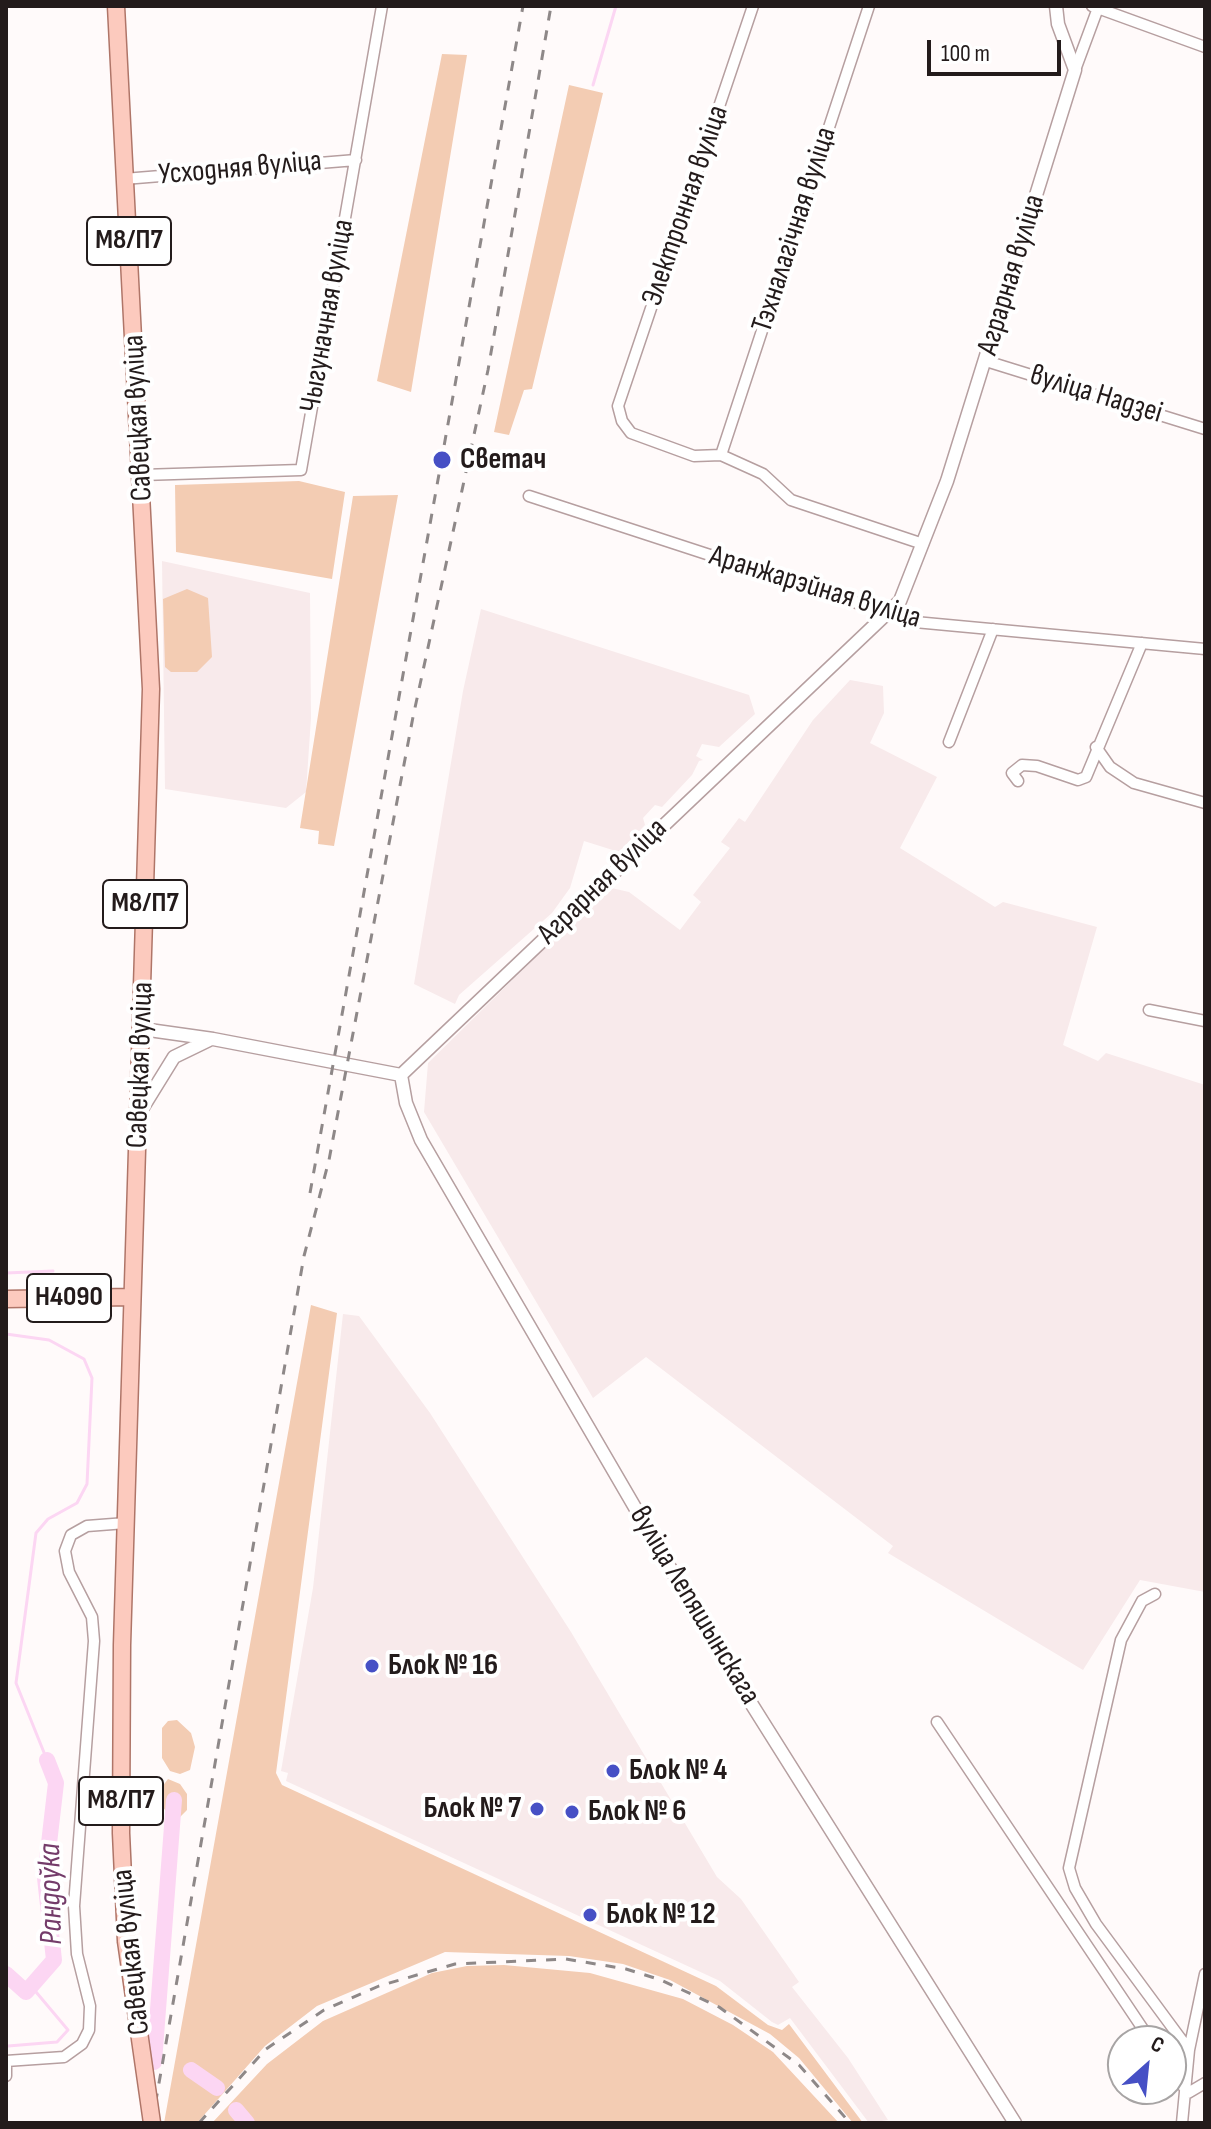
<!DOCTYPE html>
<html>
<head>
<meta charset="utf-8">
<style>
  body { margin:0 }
  #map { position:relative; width:1211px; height:2129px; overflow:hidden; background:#fffafa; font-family:"Sofia Sans Condensed",sans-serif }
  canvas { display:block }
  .frame { position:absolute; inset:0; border:8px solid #231b1b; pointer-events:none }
  .north { position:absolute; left:1107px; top:2025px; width:80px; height:80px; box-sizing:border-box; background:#fff; border:2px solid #a7a4a4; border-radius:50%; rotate:27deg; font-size:22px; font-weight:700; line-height:32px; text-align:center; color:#231b1b }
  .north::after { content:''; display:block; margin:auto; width:28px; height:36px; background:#4650c5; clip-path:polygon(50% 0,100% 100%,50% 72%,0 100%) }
  .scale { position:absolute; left:927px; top:40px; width:134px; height:36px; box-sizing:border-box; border:4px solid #231b1b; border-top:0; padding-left:10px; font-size:24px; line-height:28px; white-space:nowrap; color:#231b1b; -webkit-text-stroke:6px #fff; paint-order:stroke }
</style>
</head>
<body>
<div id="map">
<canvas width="1211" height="2129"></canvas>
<div class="frame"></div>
<div class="north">С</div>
<div class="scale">100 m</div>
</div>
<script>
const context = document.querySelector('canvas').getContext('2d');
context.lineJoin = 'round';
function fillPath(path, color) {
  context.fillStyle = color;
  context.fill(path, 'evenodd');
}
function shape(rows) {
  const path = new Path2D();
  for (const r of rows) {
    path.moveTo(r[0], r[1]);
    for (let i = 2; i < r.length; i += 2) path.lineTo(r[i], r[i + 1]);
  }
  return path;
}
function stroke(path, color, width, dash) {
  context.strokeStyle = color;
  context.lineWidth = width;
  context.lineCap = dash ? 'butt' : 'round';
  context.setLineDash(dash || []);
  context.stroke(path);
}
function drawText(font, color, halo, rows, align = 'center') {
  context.font = font + ' "Sofia Sans Condensed",sans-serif';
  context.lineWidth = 8;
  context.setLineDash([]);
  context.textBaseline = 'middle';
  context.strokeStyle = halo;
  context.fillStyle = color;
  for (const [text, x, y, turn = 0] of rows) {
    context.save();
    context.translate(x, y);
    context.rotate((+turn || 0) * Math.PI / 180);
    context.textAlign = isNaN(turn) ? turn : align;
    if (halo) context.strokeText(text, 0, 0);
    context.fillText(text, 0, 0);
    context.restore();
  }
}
const built = shape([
  [162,561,310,593,311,718,306,792,286,808,165,789],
  [481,609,749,695,755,714,719,747,702,744,696,756,703,760,699,761,692,775,662,807,655,805,643,818,645,825,619,852,584,841,570,888,552,913,459,995,455,1004,414,984,463,691],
  [850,680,883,686,884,713,870,743,937,777,900,848,995,907,1003,902,1097,927,1063,1045,1098,1061,1106,1053,1205,1085,1205,1592,1140,1580,1083,1670,888,1553,893,1546,646,1357,593,1398,424,1112,428,1063,607,887,629,892,680,930,701,902,693,895,730,848,721,842,739,818,745,822,813,720],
  [343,1314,359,1316,430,1413,571,1632,717,1877,741,1899,799,1982,792,1987,848,2058,888,2120,869,2123,790,2018,778,2025,772,2022,720,1981,286,1781,288,1773,281,1771,313,1588]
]);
const green = shape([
  [442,54,467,55,411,392,377,381],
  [569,85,603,93,532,389,524,390,509,435,494,432],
  [299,481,345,492,332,579,176,552,175,485],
  [398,495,334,846,318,844,319,831,300,828,353,496],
  [187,589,208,598,212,657,197,672,171,672,165,667,163,599],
  [311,1305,337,1313,276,1773,282,1785,716,1986,768,2025,782,2030,789,2024,863,2123,853,2123,799,2058,770,2034,670,1980,623,1964,569,1956,445,1952,317,2006,265,2046,197,2123,164,2123],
  [177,1720,191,1733,195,1747,190,1770,180,1774,170,1771,162,1758,162,1728,168,1721],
  [168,1779,180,1784,187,1794,187,1810,180,1817,169,1815,162,1806,162,1787],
  [504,1965,590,1973,683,1999,733,2025,773,2052,839,2123,212,2123,267,2064,323,2021,432,1973,467,1966]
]);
const stream = shape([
  [593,85,616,6],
  [6,1273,53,1271],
  [6,1334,49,1340,84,1359,92,1378,87,1484,77,1503,48,1519,36,1533,16,1683,47,1760],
  [8,2046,57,2042,68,2030,31,1986]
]);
const river = shape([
  [6,1974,26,1992,54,1960,45,1878,56,1783,47,1760],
  [154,2062,174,1800],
  [191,2070,217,2088],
  [236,2110,247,2123]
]);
const minor = shape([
  [753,6,618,406,622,421,631,433,694,456,721,455,763,474,791,500,923,544],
  [1092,6,1205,47],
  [1075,70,1098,8],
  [124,179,356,160],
  [986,361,1205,429],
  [721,455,869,6],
  [142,475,301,470,382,6],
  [529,496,915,622,1205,649],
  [949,742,993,629],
  [1096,747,1110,767,1134,783,1205,803],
  [1018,781,1012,773,1022,765,1037,766,1078,780,1086,777,1142,643],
  [1149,1010,1205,1021],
  [1155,1594,1142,1601,1121,1640,1069,1868,1075,1888,1096,1924,1189,2050],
  [937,1722,1151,2041],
  [1171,2069,1188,2093],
  [6,2076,6,2061,64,2057,82,2044,89,2030,90,2006,77,1954,74,1906,94,1641,92,1617,69,1572,65,1551,71,1535,87,1526,126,1523],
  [1188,2093,1205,2083],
  [1182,2123,1189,2050,1205,1974]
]);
const tertiary = shape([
  [142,1029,213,1039,401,1075],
  [401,1075,900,601,947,481,1075,70,1058,24,1056,6],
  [401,1075,406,1103,421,1140,722,1657,1015,2123],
  [140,1112,174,1057,209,1040]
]);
const primary = shape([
  [116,6,151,689,122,1645,121,1833,126,1941],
  [6,1299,132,1297]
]);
const rail = shape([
  [310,1193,523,6],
  [152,2123,304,1256,329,1160,413,717,488,370,551,6],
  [199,2123,266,2049,324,2010,379,1986,455,1964,566,1959,626,1969,661,1980,719,2007,799,2065,850,2123]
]);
const primaryBridge = shape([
  [126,1941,152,2123]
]);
const markers = [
  [442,460,10,"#4650c5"],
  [372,1666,8,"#4650c5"],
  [613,1771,8,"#4650c5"],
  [537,1809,8,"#4650c5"],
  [572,1812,8,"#4650c5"],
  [590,1915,8,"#4650c5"]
];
const shields = [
  [129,241,84],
  [145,904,84],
  [69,1298,84],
  [121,1801,84]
];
const shieldNames = [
  ["М8/П7",129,241],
  ["М8/П7",145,904],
  ["Н4090",69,1298],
  ["М8/П7",121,1801]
];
const streetNames = [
  ["Усходняя вуліца",240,169,-5],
  ["Электронная вуліца",686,206,-71],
  ["Тэхналагічная вуліца",795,230,-72],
  ["Аграрная вуліца",1012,275,-73],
  ["Чыгуначная вуліца",328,316,-80],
  ["вуліца Надзеі",1096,395,17],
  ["Савецкая вуліца",139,418,-93],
  ["Аранжарэйная вуліца",815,588,17],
  ["Аграрная вуліца",603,882,-44],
  ["Савецкая вуліца",141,1065,-88],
  ["вуліца Лепяшынскага",694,1606,59],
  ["Савецкая вуліца",132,1952,-96]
];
const poiNames = [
  ["Светач",460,460],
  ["Блок № 16",388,1666],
  ["Блок № 4",629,1771],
  ["Блок № 7",521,1809,"right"],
  ["Блок № 6",588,1812],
  ["Блок № 12",606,1915]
];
const waterNames = [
  ["Рандоўка",52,1894,-91]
];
fillPath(built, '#f8eaeb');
fillPath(green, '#f3ccb3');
stroke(stream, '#fcd6f3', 3);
stroke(river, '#fcd6f3', 16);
stroke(minor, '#b69fa0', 13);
stroke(tertiary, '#b69fa0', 15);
stroke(primary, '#af7568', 19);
stroke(minor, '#fff', 10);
stroke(tertiary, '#fff', 12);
stroke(primary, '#fccabe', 16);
stroke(rail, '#8e8888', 3, [10, 10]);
stroke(primaryBridge, '#af7568', 19, []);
stroke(primaryBridge, '#fccabe', 16);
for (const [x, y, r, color] of markers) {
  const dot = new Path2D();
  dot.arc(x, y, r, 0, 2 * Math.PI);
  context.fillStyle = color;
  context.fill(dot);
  stroke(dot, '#fff', 3);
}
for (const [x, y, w] of shields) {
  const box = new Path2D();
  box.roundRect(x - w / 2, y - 24, w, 48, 6);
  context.fillStyle = '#fff';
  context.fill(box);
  stroke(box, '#231b1b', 2);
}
drawText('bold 28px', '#231b1b', null, shieldNames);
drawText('30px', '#231b1b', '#fff', streetNames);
drawText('bold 30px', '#231b1b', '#fff', poiNames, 'left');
drawText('italic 32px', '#743c6a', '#fff', waterNames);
</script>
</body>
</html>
